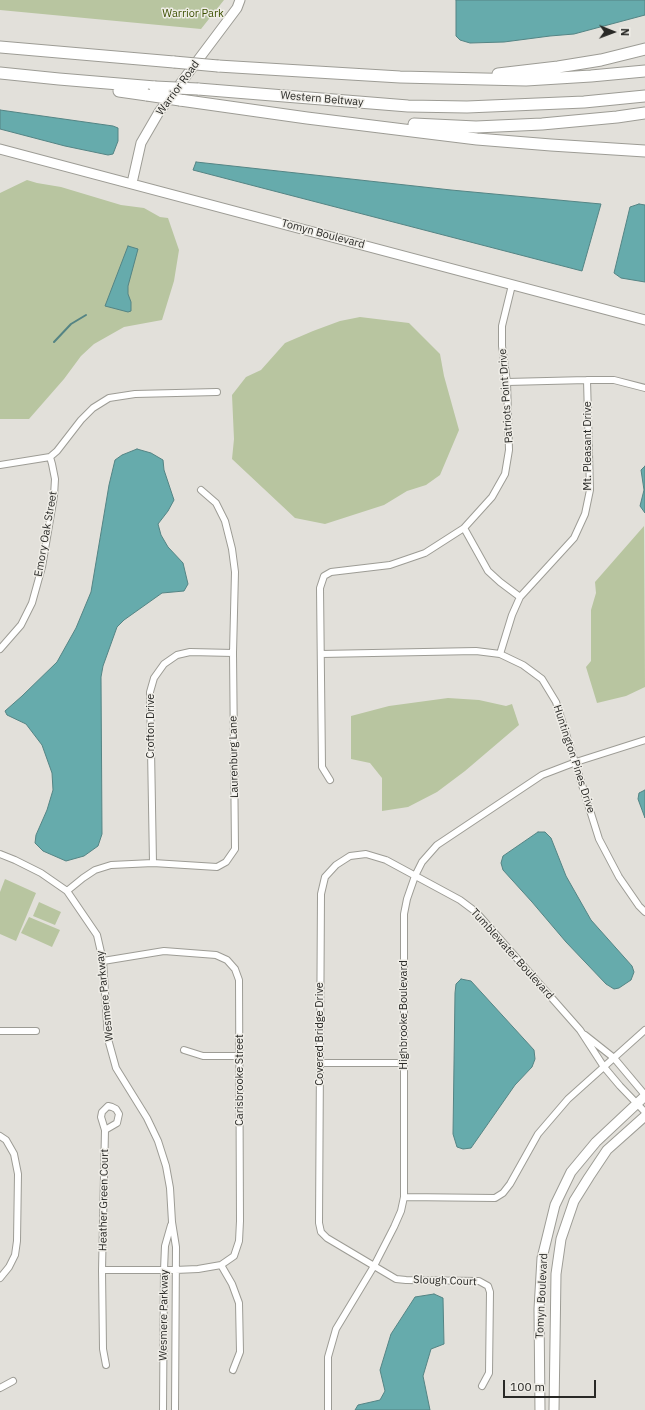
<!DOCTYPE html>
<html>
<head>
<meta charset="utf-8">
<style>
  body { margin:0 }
  #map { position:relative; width:645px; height:1410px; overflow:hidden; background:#e2e0da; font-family:"IBM Plex Sans",sans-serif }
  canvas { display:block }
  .north { position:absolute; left:593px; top:12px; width:40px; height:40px; -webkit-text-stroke:3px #efede7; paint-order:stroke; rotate:91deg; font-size:11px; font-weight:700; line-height:16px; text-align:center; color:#292926 }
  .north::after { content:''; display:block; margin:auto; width:14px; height:18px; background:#292926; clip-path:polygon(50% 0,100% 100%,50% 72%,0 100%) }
  .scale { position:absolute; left:503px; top:1380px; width:93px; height:18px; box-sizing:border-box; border:2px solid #292926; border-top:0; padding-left:5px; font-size:12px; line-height:14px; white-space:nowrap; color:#292926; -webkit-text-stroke:3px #efede7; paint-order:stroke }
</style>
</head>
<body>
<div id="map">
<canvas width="645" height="1410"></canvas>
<div class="north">N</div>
<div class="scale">100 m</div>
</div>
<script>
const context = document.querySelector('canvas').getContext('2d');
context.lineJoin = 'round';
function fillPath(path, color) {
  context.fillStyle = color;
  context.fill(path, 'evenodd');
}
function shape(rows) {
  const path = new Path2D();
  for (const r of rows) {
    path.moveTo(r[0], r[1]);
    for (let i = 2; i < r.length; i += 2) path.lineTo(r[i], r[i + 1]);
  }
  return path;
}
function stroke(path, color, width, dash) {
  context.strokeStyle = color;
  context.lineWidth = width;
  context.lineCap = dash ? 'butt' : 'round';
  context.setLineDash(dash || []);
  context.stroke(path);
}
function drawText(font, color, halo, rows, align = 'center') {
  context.font = font + ' "IBM Plex Sans",sans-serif';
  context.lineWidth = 3;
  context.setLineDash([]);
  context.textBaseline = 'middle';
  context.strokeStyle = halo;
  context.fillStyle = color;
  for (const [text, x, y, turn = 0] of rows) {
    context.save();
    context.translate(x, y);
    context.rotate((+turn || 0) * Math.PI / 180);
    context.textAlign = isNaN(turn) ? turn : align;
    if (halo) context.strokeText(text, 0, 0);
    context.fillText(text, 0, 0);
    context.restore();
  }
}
const green = shape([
  [0,0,224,0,201,29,0,10],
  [27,180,37,183,61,187,121,205,144,208,160,217,168,218,179,250,174,281,162,320,124,327,94,344,81,356,64,379,29,419,0,419,0,193],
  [360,317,409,323,440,354,444,376,459,430,440,475,426,485,407,491,384,505,325,524,295,518,232,459,234,439,232,395,246,377,261,370,285,343,313,331,340,321],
  [644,526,645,687,626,696,597,703,586,667,591,661,591,610,596,593,595,582],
  [448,698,479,700,506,706,512,704,519,725,465,771,437,792,408,807,382,811,382,778,370,763,351,759,351,716,389,706],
  [5,879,36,893,16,941,0,934,0,892],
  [39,902,61,912,55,925,33,916],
  [29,917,60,930,52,947,21,933]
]);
const water = shape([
  [456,0,645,0,645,15,574,34,550,36,504,42,470,43,460,40,456,36,456,0],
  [0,110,113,126,118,128,118,141,113,154,108,155,65,146,0,129,0,110],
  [196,162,451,190,601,204,582,271,193,170,196,162],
  [639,204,645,205,645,282,621,278,614,273,630,207,639,204],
  [128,246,138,249,128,286,128,294,131,302,131,311,128,312,105,306,128,246],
  [137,449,151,453,163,460,164,470,174,500,168,511,158,524,161,535,168,547,183,563,188,584,184,591,162,593,124,620,117,627,103,666,101,677,102,834,98,846,84,856,66,861,43,851,35,843,36,835,47,810,53,790,52,773,42,745,26,724,7,715,5,711,22,696,57,662,76,628,91,592,109,485,115,460,122,455,137,449],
  [645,466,645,513,640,506,644,490,641,470,645,466],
  [645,790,645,818,638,799,639,793,645,790],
  [538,832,545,832,551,838,566,876,591,920,632,966,634,972,631,980,619,988,614,989,606,984,566,942,532,902,503,870,501,863,503,856,538,832],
  [461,979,471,981,534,1050,535,1059,532,1067,515,1085,471,1148,463,1149,457,1147,453,1134,455,993,456,984,461,979],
  [434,1294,443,1298,444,1344,431,1349,423,1376,430,1410,355,1410,358,1405,380,1400,385,1391,380,1370,391,1334,415,1297,434,1294]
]);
const stream = shape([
  [54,342,71,324,86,315]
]);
const street = shape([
  [507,382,587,380,614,380,645,388],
  [0,465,50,457,57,451,81,420,93,408,109,398,135,394,217,392],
  [464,528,488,571,500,582,520,597],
  [0,649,21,625,32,603,42,567,54,496,55,479,52,464,50,457],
  [321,654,476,651,500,654,523,665,542,679,556,702,599,839,619,877,639,906,645,912],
  [500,654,512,615,520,597,574,538,585,514,590,490,587,380],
  [330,780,322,767,320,588,324,576,331,572,390,565,425,553,464,528,492,497,505,474,509,450,507,382,502,346,502,326,512,285],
  [0,854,15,860,41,873,67,891,97,935,103,961,108,1039,116,1068,147,1118,158,1141,166,1166,170,1188,172,1222,176,1247,175,1410],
  [153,863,150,692,154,678,164,664,177,655,190,652,233,653],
  [67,891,83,878,95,870,111,865,153,863,217,867,226,862,235,849,233,653,235,572,232,549,225,521,216,503,201,490],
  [0,1031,36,1031],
  [585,1035,614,1058,645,1095],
  [184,1050,203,1056,240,1056],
  [320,1063,404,1063],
  [105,1130,101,1117,102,1112,108,1106,112,1107,116,1109,119,1114,117,1123,105,1130,102,1270,103,1349,106,1365],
  [0,1136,6,1140,14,1154,18,1174,17,1241,15,1255,9,1267,0,1278],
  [404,1197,495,1198,503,1193,510,1184,538,1134,568,1099,645,1030],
  [221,1265,232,1284,239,1303,240,1352,233,1370],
  [102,1270,175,1270,198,1269,221,1265,234,1256,239,1241,240,1221,239,980,235,969,227,960,216,955,164,951,103,961],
  [482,1386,489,1373,490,1292,488,1286,479,1281,406,1280,396,1279,327,1238,321,1232,319,1223,321,894,325,877,336,865,350,856,366,854,386,860,460,900,476,912,580,1030,604,1067,620,1086,645,1112],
  [0,1388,13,1381],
  [163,1410,164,1270,165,1246,171,1225],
  [328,1410,328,1357,336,1329,374,1266,394,1227,401,1211,404,1197,404,914,407,899,415,876,422,862,437,845,542,775,576,762,645,740]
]);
const secondary = shape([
  [0,149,645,320],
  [132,183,141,143,159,112,237,8,240,0],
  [540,1410,539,1309,542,1258,555,1205,571,1172,596,1142,645,1096],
  [554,1410,556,1274,561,1239,574,1201,589,1177,607,1150,645,1116]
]);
const highway = shape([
  [0,47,174,62],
  [218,66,400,77,526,80,591,76,645,71],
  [0,73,59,79,155,87],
  [498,74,558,67,601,60,645,49],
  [198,89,408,106,467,107,584,102,645,96],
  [119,91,147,95],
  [180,100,307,118,477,139,551,145,645,151],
  [414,124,476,127,542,124,617,117,645,113]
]);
const highwayBridge = shape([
  [174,62,218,66],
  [155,87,198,89],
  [147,95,180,100]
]);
const parkNames = [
  ["Warrior Park",193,14]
];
const streetNames = [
  ["Warrior Road",178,88,-54],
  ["Western Beltway",322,99,5],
  ["Tomyn Boulevard",323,234,15],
  ["Patriots Point Drive",506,396,-94],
  ["Mt. Pleasant Drive",588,446,-90],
  ["Emory Oak Street",46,534,-80],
  ["Crofton Drive",151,726,-90],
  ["Laurenburg Lane",234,757,-91],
  ["Huntington Pines Drive",574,759,72],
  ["Tumblewater Boulevard",512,954,48],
  ["Wesmere Parkway",105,996,-96],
  ["Highbrooke Boulevard",404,1015,-90],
  ["Covered Bridge Drive",320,1034,-90],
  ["Carisbrooke Street",240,1080,-90],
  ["Heather Green Court",104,1200,-89],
  ["Slough Court",445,1281,2],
  ["Tomyn Boulevard",542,1296,-87],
  ["Wesmere Parkway",164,1315,-89]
];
fillPath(green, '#b8c5a0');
fillPath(water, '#66abac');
stroke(water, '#548484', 1);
stroke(stream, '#548484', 2);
stroke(street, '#9d9c95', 8);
stroke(secondary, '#9d9c95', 11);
stroke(highway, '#9d9c95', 13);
stroke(street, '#fff', 6);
stroke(secondary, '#fff', 9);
stroke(highway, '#fff', 11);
stroke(highwayBridge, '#9d9c95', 13, []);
stroke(highwayBridge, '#fff', 11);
drawText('11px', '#3c5000', '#efede7', parkNames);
drawText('11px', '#292926', '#efede7', streetNames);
</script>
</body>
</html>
